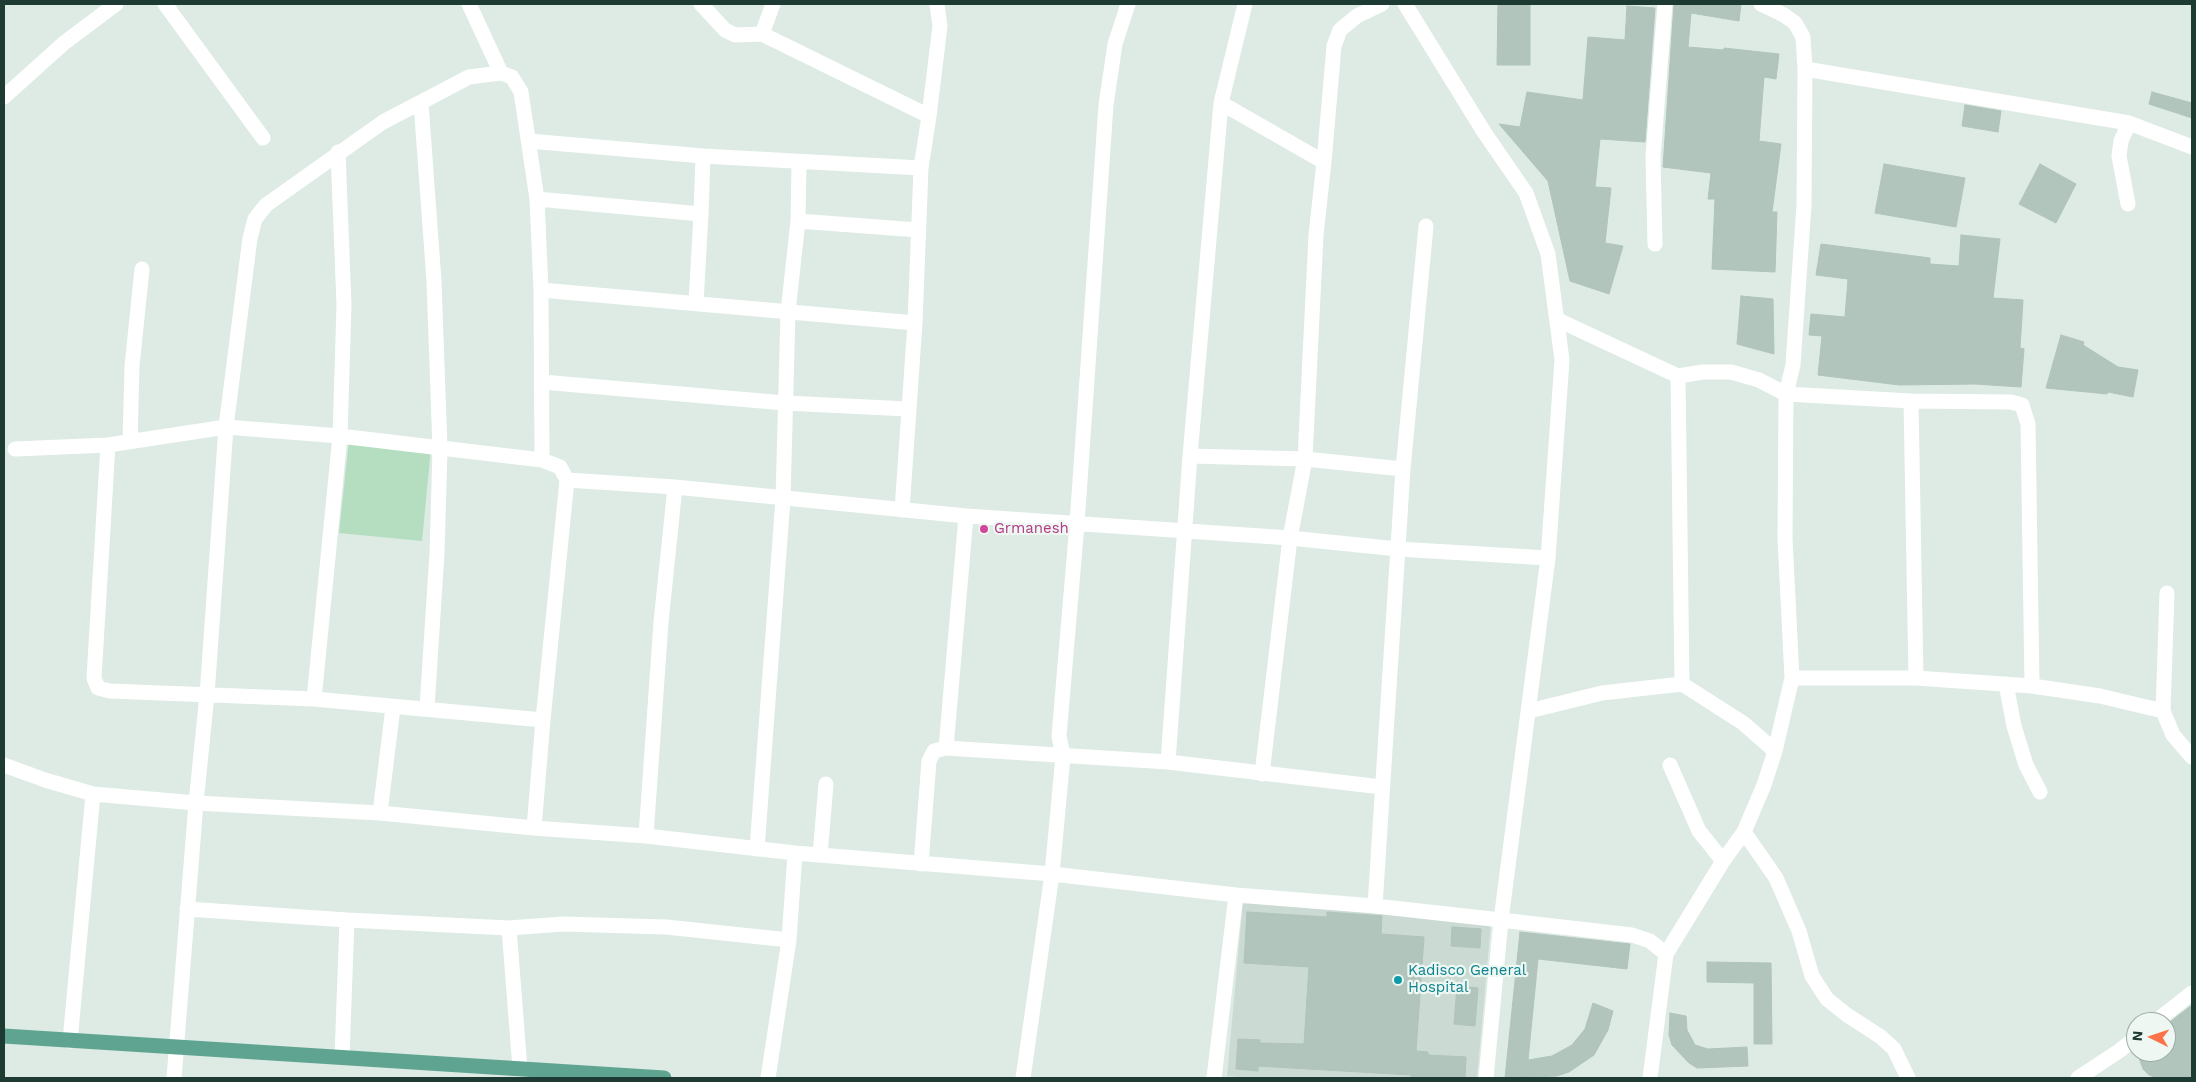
<!DOCTYPE html>
<html>
<head>
<meta charset="utf-8">
<style>
  body { margin:0 }
  #map { position:relative; width:2196px; height:1082px; overflow:hidden; background:#ddebe4; font-family:"Work Sans",sans-serif }
  canvas { display:block }
  .frame { position:absolute; inset:0; border:5px solid #1e3b33; pointer-events:none }
  .north { position:absolute; left:2126px; top:1012px; width:50px; height:50px; box-sizing:border-box; background:#eef7f2; border:1px solid #9baca6; border-radius:50%; rotate:274deg; font-size:14px; font-weight:700; line-height:20px; text-align:center; color:#1e3b33 }
  .north::after { content:''; display:block; margin:auto; width:18px; height:22px; background:#fd7349; clip-path:polygon(50% 0,100% 100%,50% 72%,0 100%) }
</style>
</head>
<body>
<div id="map">
<canvas width="2196" height="1082"></canvas>
<div class="frame"></div>
<div class="north">N</div>
</div>
<script>
const context = document.querySelector('canvas').getContext('2d');
context.lineJoin = 'round';
function fillPath(path, color) {
  context.fillStyle = color;
  context.fill(path, 'evenodd');
}
function shape(rows) {
  const path = new Path2D();
  for (const r of rows) {
    path.moveTo(r[0], r[1]);
    for (let i = 2; i < r.length; i += 2) path.lineTo(r[i], r[i + 1]);
  }
  return path;
}
function stroke(path, color, width, dash) {
  context.strokeStyle = color;
  context.lineWidth = width;
  context.lineCap = dash ? 'butt' : 'round';
  context.setLineDash(dash || []);
  context.stroke(path);
}
function drawText(font, color, halo, rows, align = 'center') {
  context.font = font + ' "Work Sans",sans-serif';
  context.lineWidth = 4.5;
  context.setLineDash([]);
  context.textBaseline = 'middle';
  context.strokeStyle = halo;
  context.fillStyle = color;
  for (const [text, x, y, turn = 0] of rows) {
    context.save();
    context.translate(x, y);
    context.rotate((+turn || 0) * Math.PI / 180);
    context.textAlign = isNaN(turn) ? turn : align;
    if (halo) context.strokeText(text, 0, 0);
    context.fillText(text, 0, 0);
    context.restore();
  }
}
const built = shape([
  [1243,901,1491,924,1477,1078,1255,1078,1227,1076]
]);
const green = shape([
  [349,440,431,448,422,541,339,533]
]);
const building = shape([
  [1498,4,1530,4,1530,65,1497,65,1498,4],
  [1674,4,1741,4,1739,21,1691,13,1688,47,1724,50,1724,48,1779,54,1776,79,1764,77,1759,141,1781,144,1772,212,1777,212,1775,272,1712,269,1715,199,1708,199,1711,173,1663,167,1674,4],
  [1627,6,1655,8,1645,142,1600,139,1595,187,1611,188,1605,243,1623,246,1609,294,1570,281,1548,181,1499,124,1520,127,1527,92,1583,100,1588,37,1625,40,1627,6],
  [2152,92,2192,103,2192,118,2149,104,2152,92],
  [1965,105,2001,111,1998,132,1962,126,1965,105],
  [1884,164,1965,178,1956,227,1875,213,1884,164],
  [2040,164,2076,184,2056,223,2019,204,2040,164],
  [1961,235,2000,239,1993,298,2023,300,2020,348,2024,349,2021,387,1975,384,1899,385,1818,375,1822,336,1809,335,1811,314,1845,317,1848,279,1816,275,1821,244,1930,258,1930,264,1959,266,1961,235],
  [1741,296,1773,299,1774,354,1737,344,1741,296],
  [2061,335,2084,342,2083,345,2118,367,2138,370,2133,397,2108,392,2107,394,2046,388,2061,335],
  [1247,912,1327,917,1327,912,1382,916,1381,934,1424,937,1416,1051,1428,1052,1428,1055,1466,1057,1465,1078,1411,1078,1411,1075,1258,1066,1258,1071,1236,1069,1238,1039,1260,1040,1260,1043,1304,1044,1309,967,1244,963,1247,912],
  [1452,927,1481,929,1480,948,1451,946,1452,927],
  [1520,932,1630,944,1627,969,1538,959,1528,1060,1552,1056,1572,1045,1585,1029,1593,1003,1613,1011,1608,1030,1594,1055,1569,1072,1557,1076,1505,1078,1520,932],
  [1707,962,1771,963,1772,1044,1754,1044,1754,983,1707,982,1707,962],
  [1457,986,1478,988,1475,1026,1454,1024,1457,986],
  [2192,1005,2192,1078,2158,1078,2149,1075,2143,1069,2137,1052,2166,1052,2166,1025,2192,1005],
  [1670,1013,1686,1016,1687,1030,1695,1045,1708,1049,1747,1047,1748,1066,1697,1068,1689,1063,1672,1045,1669,1035,1670,1013]
]);
const minor = shape([
  [165,4,263,138],
  [469,4,501,73],
  [701,4,725,30,735,35,762,34],
  [773,4,762,34,929,116,921,168,915,323,902,510],
  [1405,4,1484,132,1526,193,1548,254,1562,360,1548,558,1501,920,1632,935,1650,941,1666,954],
  [1761,4,1784,15,1795,23,1803,37,1805,69,1804,205,1793,365,1786,394,1785,539,1792,678],
  [1805,69,2129,123,2192,147],
  [4,97,64,43,116,4],
  [421,103,434,281,440,449,437,553,427,708],
  [1221,103,1324,162,1316,235,1305,459,1290,538,1262,774],
  [929,116,940,26,937,4],
  [529,141,703,156],
  [1324,162,1334,46,1340,30,1357,16,1382,4],
  [537,199,701,214,696,303],
  [2128,204,2119,156,2121,141,2129,123],
  [701,214,703,156,921,168],
  [798,221,799,163],
  [1655,244,1653,157,1665,4],
  [541,290,915,323],
  [1558,320,1678,376,1703,372,1731,372,1759,380,1786,394,1911,401,2011,402,2022,405,2028,424,2032,686],
  [1678,376,1682,684],
  [542,382,785,403,908,409],
  [1911,401,1916,678],
  [130,442,132,366,142,269],
  [15,449,108,445],
  [1190,456,1305,459,1403,469],
  [2006,684,2014,726,2026,765,2040,792],
  [314,699,340,436,344,305,338,152],
  [1529,711,1602,693,1682,684,1743,723,1775,751,1764,785,1744,832,1723,861,1666,954,1650,1078],
  [2163,711,2167,593],
  [543,720,567,480,675,487,966,516,1290,538,1398,549,1548,558],
  [946,748,966,516],
  [1775,751,1792,678,1916,678,2032,686,2100,696,2163,711,2173,735,2192,757],
  [1168,762,1190,456,1221,103,1245,4],
  [4,765,45,780,93,794,196,803,380,813,534,828,646,836,795,853,789,940,768,1078],
  [1670,765,1699,831,1723,861],
  [380,813,393,707],
  [534,828,543,720,314,699,110,691,98,688,94,678,108,445,226,427,340,436,542,460,560,467,567,480],
  [1744,832,1776,878,1799,931,1812,976,1827,999,1847,1015,1881,1037,1894,1049,1908,1078],
  [646,836,661,622,675,487],
  [757,849,783,499,788,312,798,221,918,230],
  [795,853,1052,874,1236,895,1375,906,1501,920,1486,1078],
  [820,855,826,784],
  [921,864,929,761,934,751,946,748,1168,762,1382,787],
  [1375,906,1403,469,1426,226],
  [187,909,347,920,509,928,563,924,666,927,789,940],
  [509,928,520,1069],
  [2155,1022,2192,993],
  [70,1041,93,794],
  [342,1057,347,920],
  [174,1078,196,803,207,695,226,427,250,238,255,219,266,205,383,122,469,77,501,73,512,77,521,92,537,199,541,290,542,460],
  [1023,1078,1052,874,1063,756,1059,736,1077,524,1106,105,1115,44,1128,4],
  [1214,1078,1236,895],
  [2078,1078,2119,1051,2136,1038]
]);
const primary = shape([
  [4,1036,664,1078]
]);
const markers = [
  [984,529,5,"#d1479c"],
  [1398,980,5,"#0f9aa8"]
];
const hotelNames = [
  ["Grmanesh",994,529]
];
const cultureNames = [
  ["Kadisco General",1408,971],
  ["Hospital",1408,988]
];
fillPath(built, '#cbdad3');
fillPath(green, '#b4debf');
fillPath(building, '#b2c5bd');
stroke(building, '#afc4bb', 1);
stroke(minor, '#fff', 15);
stroke(primary, '#5ea491', 15);
for (const [x, y, r, color] of markers) {
  const dot = new Path2D();
  dot.arc(x, y, r, 0, 2 * Math.PI);
  context.fillStyle = color;
  context.fill(dot);
  stroke(dot, '#eef7f2', 2);
}
drawText('15px', '#b23c85', '#eef7f2', hotelNames, 'left');
drawText('15px', '#0d838f', '#eef7f2', cultureNames, 'left');
</script>
</body>
</html>
